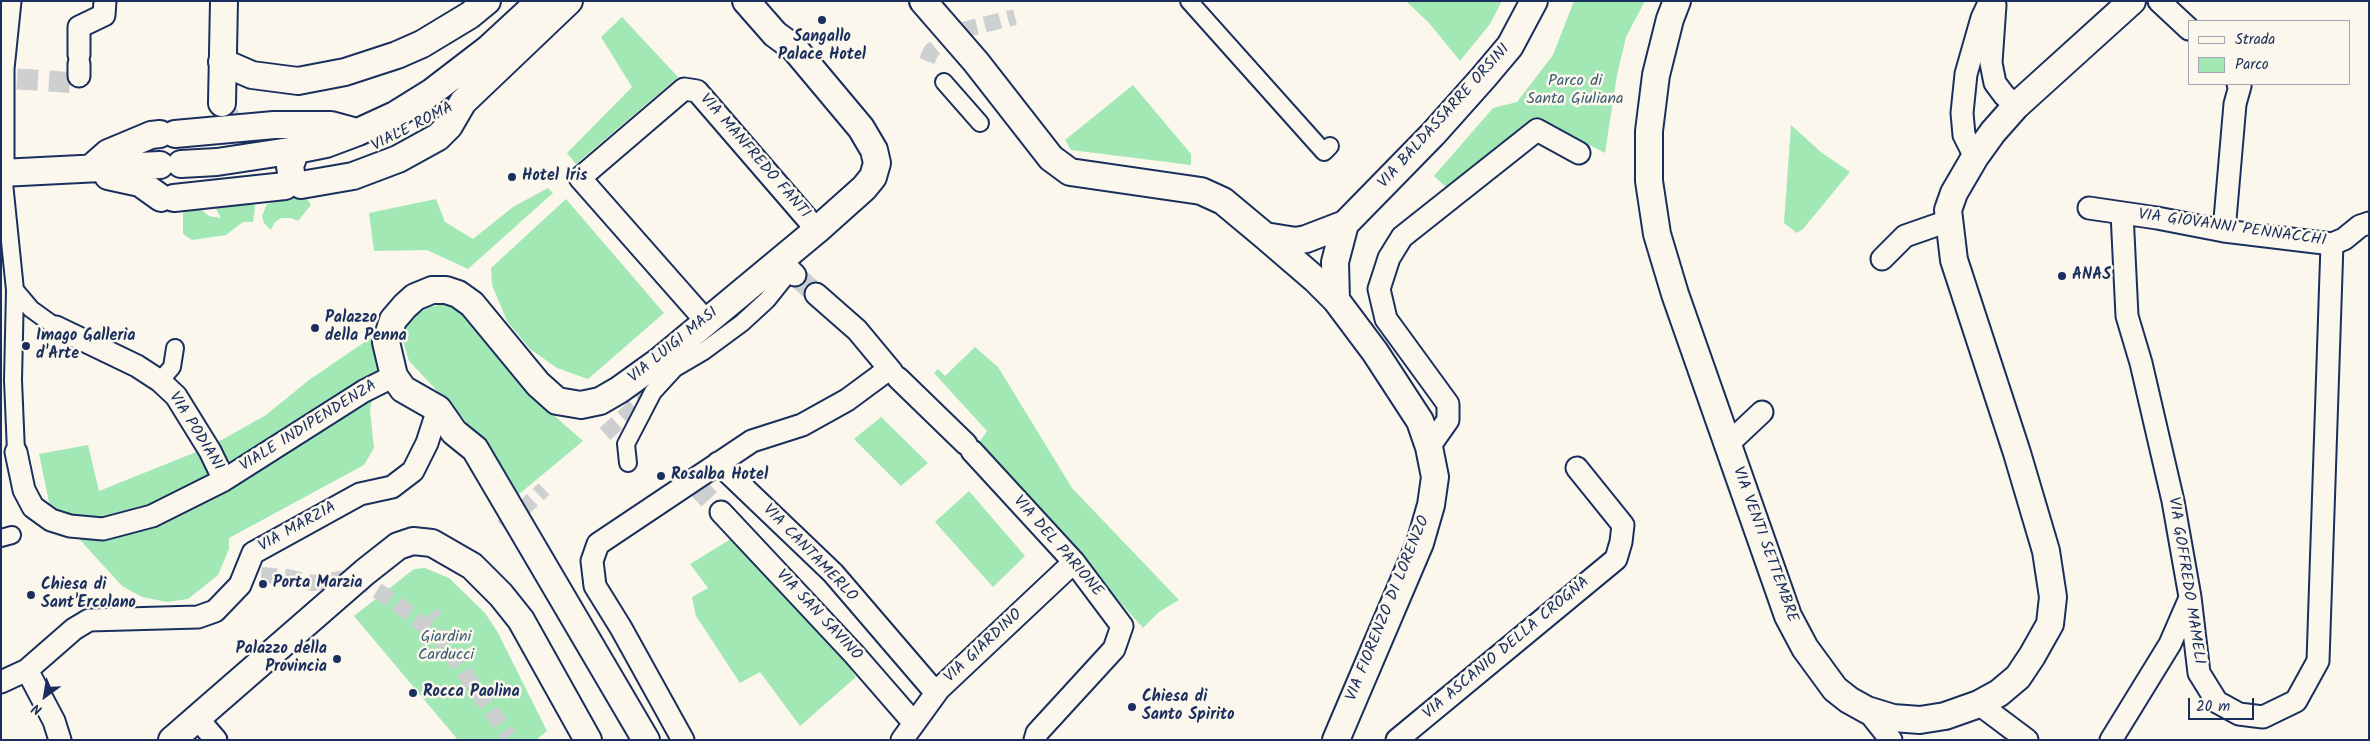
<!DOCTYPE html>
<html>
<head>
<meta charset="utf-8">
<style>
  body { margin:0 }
  #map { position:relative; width:2370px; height:741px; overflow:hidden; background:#fbf7ec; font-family:Kalam,sans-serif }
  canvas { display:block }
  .frame { position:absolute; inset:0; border:2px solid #1b2f5e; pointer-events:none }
  .legend { position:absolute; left:2188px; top:20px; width:162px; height:65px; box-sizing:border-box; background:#fbf7ec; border:1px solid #a1a7b3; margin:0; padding:6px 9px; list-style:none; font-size:15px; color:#1b2f5e }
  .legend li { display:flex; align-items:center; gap:10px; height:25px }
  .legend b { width:25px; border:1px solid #a1a7b3 }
  .north { position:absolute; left:20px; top:671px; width:50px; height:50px; -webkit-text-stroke:4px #fbf7ec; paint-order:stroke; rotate:212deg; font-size:14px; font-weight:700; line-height:20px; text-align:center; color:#1b2f5e }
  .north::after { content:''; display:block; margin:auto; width:18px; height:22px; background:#1b2f5e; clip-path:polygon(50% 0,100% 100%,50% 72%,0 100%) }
  .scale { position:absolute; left:2188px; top:698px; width:66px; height:22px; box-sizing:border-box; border:2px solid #1b2f5e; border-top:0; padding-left:6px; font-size:15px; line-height:18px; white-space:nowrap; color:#1b2f5e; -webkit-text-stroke:4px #fbf7ec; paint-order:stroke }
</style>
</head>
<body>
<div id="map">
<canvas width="2370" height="741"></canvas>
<div class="frame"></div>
<ul class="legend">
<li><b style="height:6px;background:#fbf7ec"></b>Strada</li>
<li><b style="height:14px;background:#a1e8b5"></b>Parco</li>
</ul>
<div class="north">N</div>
<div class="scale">20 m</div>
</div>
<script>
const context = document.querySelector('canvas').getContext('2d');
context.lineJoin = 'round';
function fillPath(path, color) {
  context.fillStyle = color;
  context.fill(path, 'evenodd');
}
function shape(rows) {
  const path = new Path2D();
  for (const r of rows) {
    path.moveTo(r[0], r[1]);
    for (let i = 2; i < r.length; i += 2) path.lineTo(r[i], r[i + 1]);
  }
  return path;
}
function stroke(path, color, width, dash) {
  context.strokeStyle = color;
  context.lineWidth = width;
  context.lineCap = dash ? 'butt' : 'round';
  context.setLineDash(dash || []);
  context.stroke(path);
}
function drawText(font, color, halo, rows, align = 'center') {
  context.font = font + ' Kalam,sans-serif';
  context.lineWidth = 5;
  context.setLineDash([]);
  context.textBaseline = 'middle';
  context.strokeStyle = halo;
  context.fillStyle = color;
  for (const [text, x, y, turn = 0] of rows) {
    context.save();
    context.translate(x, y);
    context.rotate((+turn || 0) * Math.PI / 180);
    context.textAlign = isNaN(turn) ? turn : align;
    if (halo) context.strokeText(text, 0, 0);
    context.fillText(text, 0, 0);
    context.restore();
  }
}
const green = shape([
  [1406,1,1502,1,1490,24,1460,61,1429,23],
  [1574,1,1645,1,1626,37,1617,75,1605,153,1535,117,1448,189,1434,176,1493,108,1517,102,1553,55],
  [622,17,678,77,576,164,567,153,632,87,601,37],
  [1133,85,1191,154,1191,165,1071,150,1065,140],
  [1791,125,1822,153,1850,172,1803,229,1797,233,1784,223],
  [548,188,553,193,468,269,427,250,374,251,369,213,436,199,445,222,473,239,513,207],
  [289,195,301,195,308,200,311,205,298,221,291,218,281,218,274,223,271,230,264,223,262,216,267,204,282,201],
  [252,197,255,207,253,222,243,222,226,235,192,240,183,234,183,213,186,209,198,207,209,216,221,218,212,202],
  [566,199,664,313,588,379,557,368,530,349,507,321,492,285,491,268],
  [449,303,474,318,502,352,533,397,583,441,518,495,463,418,409,361,401,335,410,319,429,307],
  [372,337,382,356,370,410,374,448,364,465,229,538,229,549,218,575,188,599,167,602,142,597,122,586,61,519,49,502,39,454,88,445,99,491,211,446,266,415,309,380],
  [975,347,998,367,1072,488,1179,600,1159,612,1143,628,1083,560,976,447,987,431,934,373,938,369,945,376],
  [881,417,928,463,901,486,854,439],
  [969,491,1025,556,993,587,935,522],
  [736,536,817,622,856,677,800,726,760,672,740,683,696,616,692,597,708,588,690,564],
  [425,568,449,578,485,613,497,631,547,731,536,740,458,740,354,616,414,569]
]);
const pedestrianTunnel = shape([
  [927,61,931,51,955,32,1015,17],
  [605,434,653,390],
  [503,527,544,489],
  [261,575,287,577,312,583,347,578,365,583,395,602,440,638,509,736],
  [432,613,436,618]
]);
const minorTunnel = shape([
  [17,79,79,83,79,76],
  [795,275,816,294],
  [695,484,721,512]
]);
const tertiaryTunnel = shape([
  [223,111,239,136,252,147,293,167,305,166]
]);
const pedestrian = shape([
  [1189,1,1324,152,1330,146],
  [944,82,980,123],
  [3,173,15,290,13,380,16,452],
  [15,290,31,309,56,327],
  [160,381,172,367,175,348],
  [628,463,626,444,653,392,675,368,704,351,742,323,767,300,791,270],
  [1,538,12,535]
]);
const minor = shape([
  [2159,1,2189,29],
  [1995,5,1991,63,1995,83,2004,95,2016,106],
  [79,55,79,27,104,15,105,1],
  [79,64,79,76],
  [1975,157,1964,135,1962,113,1966,74,1982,18,1990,1],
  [3,173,3,69,10,1],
  [2089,208,2157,218,2224,231,2332,244,2344,239,2360,226,2369,223],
  [2122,213,2127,316,2141,363,2173,501,2190,597,2199,673,2217,702,2239,714,2263,717,2296,701,2318,661,2332,244],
  [2224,231,2235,104,2240,86,2238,84],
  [1882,259,1905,236,1948,221],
  [780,260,795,275],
  [816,294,857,330,892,372],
  [706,321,580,178,684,89,697,91,817,230],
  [56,327,137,366,160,381,176,396,210,451,224,480],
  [898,378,966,444],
  [1728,444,1762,412],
  [1429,447,1448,420,1448,404,1386,319,1379,289,1389,258,1402,237,1537,130,1579,153],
  [972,451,1074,562,1122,626,1114,649,1037,733,1035,740],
  [16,452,24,490,33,507,51,520,70,526,103,529,152,516,224,480,364,391,394,376],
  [718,463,833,573,936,693],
  [721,512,854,654,914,723],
  [27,670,54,721,60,740],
  [1,682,27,670,74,629,89,620,198,617,215,611,240,585,253,553,360,494,392,487,413,471,427,443,438,409],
  [1979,704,2027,740],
  [1867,710,1891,740],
  [197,718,216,740],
  [683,740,621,628,595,586,592,561,598,544,752,441,802,425,847,400,889,369],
  [902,740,939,689,1074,562],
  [1397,740,1616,559,1621,542,1623,525,1577,468],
  [2111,740,2170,644,2190,598]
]);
const tertiary = shape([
  [923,1,976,62,1051,158,1070,172,1201,191,1223,201,1265,236,1316,280,1336,300,1375,352,1420,421,1429,447,1435,477,1431,505,1420,543,1336,740],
  [1677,1,1670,19,1656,75,1649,131,1649,181,1657,234,1675,294,1788,616,1805,648,1835,689,1849,700,1867,710,1893,718,1920,720,1945,716,1979,704,1999,693,2018,677,2032,656,2050,624,2053,597,2046,551,2017,453,1954,260,1948,210,1954,193,1975,157,1993,132,2016,106,2132,1],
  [222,62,252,75,298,81,345,72,397,55,422,44,470,15,487,1],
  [222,103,224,1],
  [175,134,274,125,331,125,357,132],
  [296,150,290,166,292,179,301,185,353,176,398,159,438,137,449,126,463,102,569,1],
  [181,164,217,162,296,150,326,144,358,132,395,115,432,92,488,49,540,1],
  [91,168,108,153,151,135,160,134],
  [1,173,160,165],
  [108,176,140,183,161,198],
  [174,198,285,186,292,179],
  [1265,236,1296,241,1306,239,1345,224,1433,134,1483,78,1510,46,1534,1],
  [1336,300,1335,262,1345,224],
  [172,740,365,572,398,546,413,541,432,543,472,566,501,595,521,620,588,740],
  [646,740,475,449,454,432,438,409,403,389,394,376,386,342,393,320,405,306,415,297,432,290,446,290,458,294,472,304,538,384,557,401,581,405,600,401,619,390,658,362,817,230,864,188,873,177,877,163,874,150,861,128,794,48,775,34,746,1]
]);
const markers = [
  [822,20,5,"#1b2f5e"],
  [512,177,5,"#1b2f5e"],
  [2062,276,5,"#1b2f5e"],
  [315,328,5,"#1b2f5e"],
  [26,346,5,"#1b2f5e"],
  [661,476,5,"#1b2f5e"],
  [263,584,5,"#1b2f5e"],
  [31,595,5,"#1b2f5e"],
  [337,659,5,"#1b2f5e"],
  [413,693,5,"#1b2f5e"],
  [1132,707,5,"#1b2f5e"]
];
const poiNames = [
  ["Sangallo",822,38,"center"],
  ["Palace Hotel",822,56,"center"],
  ["Hotel Iris",522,177],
  ["ANAS",2072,276],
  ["Palazzo",325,319],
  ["della Penna",325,337],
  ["Imago Galleria",36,337],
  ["d'Arte",36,355],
  ["Rosalba Hotel",671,476],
  ["Porta Marzia",273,584],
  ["Chiesa di",41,586],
  ["Sant'Ercolano",41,604],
  ["Palazzo della",327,650,"right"],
  ["Provincia",327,668,"right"],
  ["Rocca Paolina",423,693],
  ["Chiesa di",1142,698],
  ["Santo Spirito",1142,716]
];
const parkNames = [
  ["Parco di",1575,82],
  ["Santa Giuliana",1575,100],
  ["Giardini",446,638],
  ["Carducci",446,656]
];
const streetNames = [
  ["VIA BALDASSARRE ORSINI",1445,117,-48],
  ["VIALE ROMA",413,128,-27],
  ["VIA MANFREDO FANTI",754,157,49],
  ["VIA GIOVANNI PENNACCHI",2232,229,8],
  ["VIA LUIGI MASI",674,346,-39],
  ["VIALE INDIPENDENZA",309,427,-32],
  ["VIA PODIANI",195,432,58],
  ["VIA MARZIA",298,528,-29],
  ["VIA VENTI SETTEMBRE",1764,545,70],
  ["VIA DEL PARIONE",1057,547,49],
  ["VIA CANTAMERLO",809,554,46],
  ["VIA GOFFREDO MAMELI",2185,581,81],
  ["VIA FIORENZO DI LORENZO",1389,609,-68],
  ["VIA SAN SAVINO",818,616,47],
  ["VIA GIARDINO",984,647,-43],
  ["VIA ASCANIO DELLA CROGNA",1507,649,-40]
];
fillPath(green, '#a1e8b5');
stroke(pedestrianTunnel, '#cecfd0', 16, [16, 8]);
stroke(minorTunnel, '#cecfd0', 21, [21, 11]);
stroke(tertiaryTunnel, '#cecfd0', 26, [26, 13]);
stroke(pedestrian, '#1b2f5e', 20);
stroke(minor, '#1b2f5e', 25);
stroke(tertiary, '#1b2f5e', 30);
stroke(pedestrian, '#fbf7ec', 16);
stroke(minor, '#fbf7ec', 21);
stroke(tertiary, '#fbf7ec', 26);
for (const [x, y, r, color] of markers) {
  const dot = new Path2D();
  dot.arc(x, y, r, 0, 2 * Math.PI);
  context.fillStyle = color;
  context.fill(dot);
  stroke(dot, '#fbf7ec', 2);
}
drawText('bold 16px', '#1b2f5e', '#fbf7ec', poiNames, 'left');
drawText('16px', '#3c5d74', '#fbf7ec', parkNames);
drawText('16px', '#1b2f5e', '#fbf7ec', streetNames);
</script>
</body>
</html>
